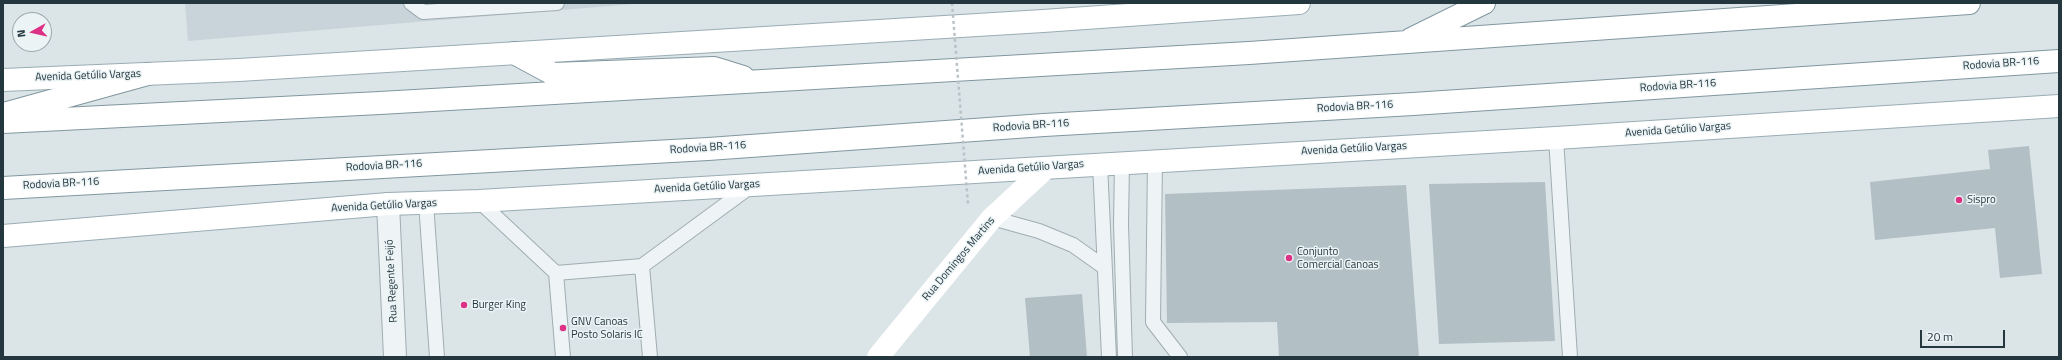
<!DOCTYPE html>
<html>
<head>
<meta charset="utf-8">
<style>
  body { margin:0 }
  #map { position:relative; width:2062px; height:360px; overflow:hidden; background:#dbe4e7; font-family:"Titillium Web",sans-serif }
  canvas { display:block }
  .frame { position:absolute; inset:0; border:4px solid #24373f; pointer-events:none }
  .north { position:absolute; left:12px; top:12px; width:40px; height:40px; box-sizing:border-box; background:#ebf3f5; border:1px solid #9ba8ac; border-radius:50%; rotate:262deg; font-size:11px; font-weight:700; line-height:16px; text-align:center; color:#24373f }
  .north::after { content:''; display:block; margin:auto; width:14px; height:18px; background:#dc3184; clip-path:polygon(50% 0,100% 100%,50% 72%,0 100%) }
  .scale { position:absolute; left:1920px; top:330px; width:85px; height:18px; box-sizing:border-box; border:2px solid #24373f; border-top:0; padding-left:5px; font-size:12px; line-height:14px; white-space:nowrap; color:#24373f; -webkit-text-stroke:3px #ebf3f5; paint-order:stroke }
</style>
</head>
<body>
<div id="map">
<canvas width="2062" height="360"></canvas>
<div class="frame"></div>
<div class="north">N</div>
<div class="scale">20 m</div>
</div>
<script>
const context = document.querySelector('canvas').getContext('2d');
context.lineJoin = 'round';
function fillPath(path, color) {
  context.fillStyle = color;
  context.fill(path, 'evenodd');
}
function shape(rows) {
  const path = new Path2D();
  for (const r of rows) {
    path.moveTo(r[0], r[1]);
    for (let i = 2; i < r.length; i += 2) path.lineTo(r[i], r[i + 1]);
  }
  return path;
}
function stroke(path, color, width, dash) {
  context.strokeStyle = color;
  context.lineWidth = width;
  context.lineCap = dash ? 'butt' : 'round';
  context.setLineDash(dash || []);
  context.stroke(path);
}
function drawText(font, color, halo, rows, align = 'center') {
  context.font = font + ' "Titillium Web",sans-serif';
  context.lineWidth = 3;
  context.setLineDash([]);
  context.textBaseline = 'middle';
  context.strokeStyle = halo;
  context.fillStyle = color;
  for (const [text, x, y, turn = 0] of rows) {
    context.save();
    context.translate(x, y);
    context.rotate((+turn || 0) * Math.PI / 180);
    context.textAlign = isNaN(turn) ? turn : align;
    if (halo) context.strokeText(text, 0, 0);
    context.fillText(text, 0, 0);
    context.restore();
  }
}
const built = shape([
  [185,3,646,3,188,41]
]);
const building = shape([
  [2029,146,2042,274,2000,278,1995,228,1875,240,1870,182,1990,169,1988,150],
  [1545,182,1555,341,1439,344,1429,184],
  [1406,185,1419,357,1279,357,1277,322,1167,323,1165,194],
  [1082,294,1087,357,1030,357,1025,298]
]);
const lane = shape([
  [411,3,423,12,557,3],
  [1556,138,1570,357],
  [1155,161,1153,322,1180,357],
  [1122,162,1121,224,1125,357],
  [1100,164,1109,357],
  [479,201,556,273,642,266,751,186],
  [426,203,437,357],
  [992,218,1039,231,1073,245,1104,267],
  [642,266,650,357],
  [556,273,563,357]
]);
const street = shape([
  [388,204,395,357]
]);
const secondary = shape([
  [878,357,992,218,1046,168]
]);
const primary = shape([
  [3,80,239,70,1043,21,1299,3],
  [3,236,388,204,479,201,1556,138,2059,106]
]);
const highway = shape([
  [1411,39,1484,3],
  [514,53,553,74,714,68,743,77],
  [7,113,148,74],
  [3,122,380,103,1249,53,1969,3],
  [3,188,708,149,1044,125,1413,104,2059,61]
]);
const pathBridge = shape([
  [952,3,968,204]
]);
const markers = [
  [1959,200,4,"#dc3184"],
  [1289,258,4,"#dc3184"],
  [464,305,4,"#dc3184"],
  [563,328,4,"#dc3184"]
];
const streetNames = [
  ["Rodovia BR-116",2001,64,-4],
  ["Avenida Getúlio Vargas",88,76,-2],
  ["Rodovia BR-116",1678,86,-4],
  ["Rodovia BR-116",1355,107,-3],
  ["Rodovia BR-116",1031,126,-4],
  ["Avenida Getúlio Vargas",1678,130,-4],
  ["Rodovia BR-116",708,148,-4],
  ["Avenida Getúlio Vargas",1354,149,-3],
  ["Rodovia BR-116",384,166,-3],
  ["Avenida Getúlio Vargas",1031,168,-4],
  ["Rodovia BR-116",61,184,-3],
  ["Avenida Getúlio Vargas",707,187,-3],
  ["Avenida Getúlio Vargas",384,206,-3],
  ["Rua Domingos Martins",959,259,-50],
  ["Rua Regente Feijó",392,281,-93]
];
const poiNames = [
  ["Sispro",1967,200],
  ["Conjunto",1297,252],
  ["Comercial Canoas",1297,265],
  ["Burger King",472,305],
  ["GNV Canoas",571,322],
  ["Posto Solaris IC",571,335]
];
fillPath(built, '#c9d4da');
fillPath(building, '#b2bfc5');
stroke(lane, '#a0adb1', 16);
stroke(street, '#a0adb1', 24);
stroke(primary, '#99adb4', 24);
stroke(highway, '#81979f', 24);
stroke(lane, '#eef3f5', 14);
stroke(street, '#eef3f5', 22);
stroke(secondary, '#fff', 22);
stroke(primary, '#fff', 22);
stroke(highway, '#fff', 22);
stroke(pathBridge, '#b9c2c6', 2.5, [3, 3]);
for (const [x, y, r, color] of markers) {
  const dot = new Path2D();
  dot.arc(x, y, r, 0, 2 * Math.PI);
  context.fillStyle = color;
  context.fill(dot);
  stroke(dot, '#ebf3f5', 1.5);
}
drawText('11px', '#24373f', '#ebf3f5', streetNames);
drawText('11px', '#24373f', '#ebf3f5', poiNames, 'left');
</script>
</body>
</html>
